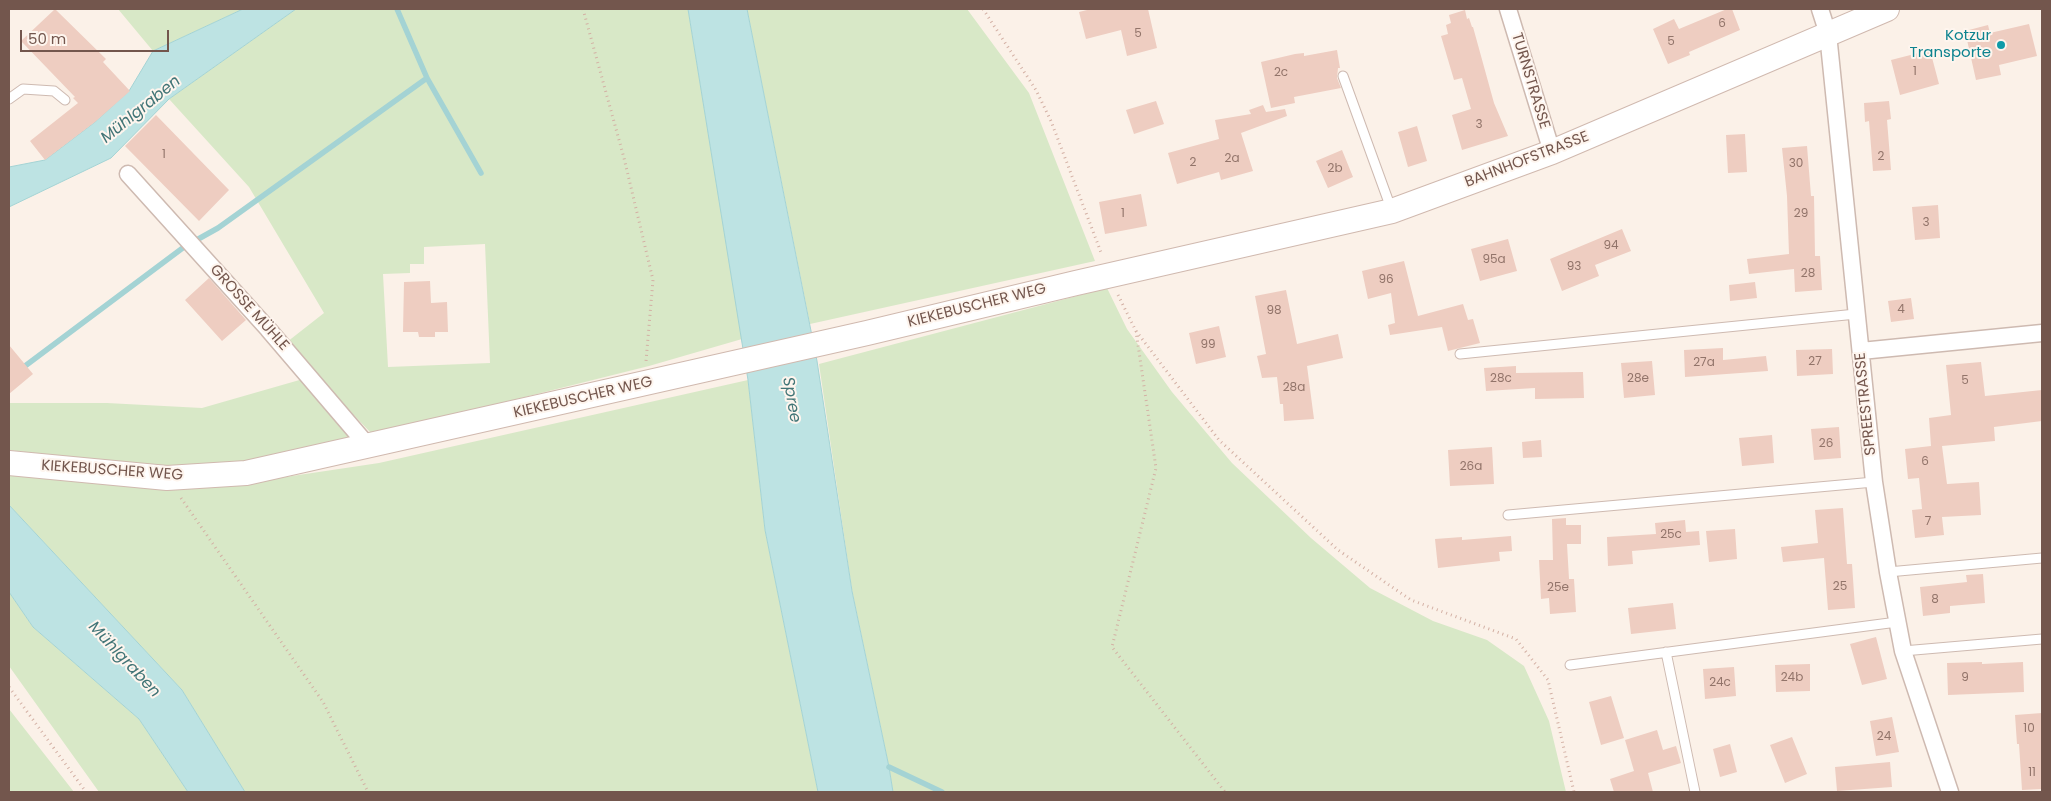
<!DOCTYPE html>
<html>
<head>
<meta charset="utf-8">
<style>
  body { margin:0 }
  #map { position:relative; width:2051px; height:801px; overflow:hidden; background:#fbf1e8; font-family:Poppins,sans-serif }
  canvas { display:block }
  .frame { position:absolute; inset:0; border:10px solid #73564d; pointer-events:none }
  .scale { position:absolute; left:20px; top:30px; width:149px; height:22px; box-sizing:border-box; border:2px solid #73564d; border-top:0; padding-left:6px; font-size:15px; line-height:18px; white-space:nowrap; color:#73564d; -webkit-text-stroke:4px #fef5ee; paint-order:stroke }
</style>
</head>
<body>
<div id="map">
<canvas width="2051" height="801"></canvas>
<div class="frame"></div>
<div class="scale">50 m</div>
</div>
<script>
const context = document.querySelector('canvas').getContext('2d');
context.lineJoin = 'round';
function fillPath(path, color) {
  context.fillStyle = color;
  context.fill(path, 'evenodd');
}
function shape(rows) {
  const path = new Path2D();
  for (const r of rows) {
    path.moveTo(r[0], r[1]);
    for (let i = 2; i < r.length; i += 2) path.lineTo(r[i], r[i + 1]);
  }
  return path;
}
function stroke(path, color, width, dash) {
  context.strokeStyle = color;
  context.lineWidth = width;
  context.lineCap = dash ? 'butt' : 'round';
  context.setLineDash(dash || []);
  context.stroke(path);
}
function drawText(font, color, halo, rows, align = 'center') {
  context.font = font + ' Poppins,sans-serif';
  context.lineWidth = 4;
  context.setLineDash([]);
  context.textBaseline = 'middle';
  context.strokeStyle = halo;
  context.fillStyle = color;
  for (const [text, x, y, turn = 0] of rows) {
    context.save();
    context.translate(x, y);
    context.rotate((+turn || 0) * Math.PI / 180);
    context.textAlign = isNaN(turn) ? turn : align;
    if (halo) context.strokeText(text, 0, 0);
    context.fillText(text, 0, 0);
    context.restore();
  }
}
const green = shape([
  [118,9,243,9,153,51],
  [296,9,688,9,742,339,649,366,373,435,312,372,287,342,324,313,249,187,169,99],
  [485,244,490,363,388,367,383,274,410,273,410,264,424,264,424,247],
  [747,9,967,9,1029,93,1095,261,810,324],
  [1107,288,1127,329,1172,392,1232,463,1311,538,1370,588,1433,621,1487,640,1524,666,1549,721,1566,792,893,792,889,767,852,590,819,364],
  [303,379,355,440,188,472,9,450,9,403,107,403,202,408],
  [748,380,765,530,818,792,245,792,182,690,9,505,9,474,272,479,379,463],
  [9,592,33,627,139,719,188,792,99,792,9,666],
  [9,709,74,792,9,792]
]);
const water = shape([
  [243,9,296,9,169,99,111,158,9,207,9,167,45,160,95,122,129,91,153,51,243,9],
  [688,9,747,9,817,361,852,591,889,767,893,792,818,792,765,530,748,380,688,9],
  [9,505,182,690,245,792,188,792,139,719,33,627,9,592,9,505]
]);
const stream = shape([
  [397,9,427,78,481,173],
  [9,378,184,247,218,228,427,78],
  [889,767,942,792]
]);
const building = shape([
  [55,9,106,59,103,62,130,91,95,122,45,160,30,141,78,103,73,98,75,97,21,41],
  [1091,9,1148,9,1157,48,1127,56,1121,30,1086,39,1079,12],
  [1727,9,1732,9,1740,30,1689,52,1690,55,1668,64,1653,29,1674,19,1679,29],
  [1465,10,1467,19,1469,18,1472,27,1473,27,1494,103,1508,136,1462,150,1452,115,1471,109,1462,78,1454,80,1441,36,1448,34,1446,25,1451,23,1449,15],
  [2029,24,2037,56,1999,65,2001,75,1976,80,1965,31,1988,25,1990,33],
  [1337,50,1340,68,1338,68,1337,78,1341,88,1294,97,1295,103,1271,108,1261,62,1295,54,1304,53,1304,56],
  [1930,50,1939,84,1900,95,1891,60],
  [1156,101,1164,124,1134,134,1126,110],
  [1889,101,1891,119,1887,120,1891,170,1873,171,1869,121,1865,122,1864,103],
  [1263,105,1266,112,1285,109,1287,116,1241,133,1253,171,1221,180,1219,172,1177,184,1168,153,1219,139,1215,120,1251,114,1249,110],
  [156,115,229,190,199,221,125,146],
  [1417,126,1427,161,1408,167,1398,132],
  [1745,134,1747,172,1728,173,1726,135],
  [1807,146,1811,196,1814,196,1815,256,1820,256,1822,290,1795,292,1794,269,1749,274,1747,259,1789,254,1787,196,1782,148],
  [1342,150,1353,177,1328,188,1316,161],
  [1141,194,1147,226,1105,234,1099,202],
  [1938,205,1940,238,1915,240,1912,207],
  [1622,229,1631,251,1595,265,1599,276,1562,291,1550,259],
  [1508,239,1517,271,1480,281,1471,249],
  [1404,261,1418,316,1463,304,1468,320,1473,319,1480,343,1448,351,1442,327,1390,335,1388,325,1395,323,1391,293,1368,299,1362,271],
  [209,278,246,320,222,341,185,300],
  [430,281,431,303,447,302,448,332,435,332,435,337,419,337,418,332,403,332,404,282],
  [1755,282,1757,298,1730,301,1729,285],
  [1286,290,1297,344,1338,334,1343,358,1307,366,1314,419,1284,421,1283,404,1280,404,1277,377,1262,378,1257,356,1266,354,1255,296],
  [1911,298,1914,319,1891,322,1888,301],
  [1219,326,1226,357,1196,364,1189,333],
  [9,345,33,374,9,394],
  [1723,348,1723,360,1766,356,1768,371,1685,377,1684,350],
  [1832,349,1833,374,1797,376,1796,350],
  [1652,361,1655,395,1624,398,1621,363],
  [1981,362,1985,396,2042,390,2042,421,1994,427,1995,441,1942,446,1947,484,1979,482,1981,515,1942,517,1944,535,1915,538,1912,510,1922,509,1919,478,1908,479,1905,449,1931,446,1929,418,1951,415,1946,365],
  [1516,366,1516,373,1583,372,1584,398,1535,399,1535,388,1486,391,1484,368],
  [1839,427,1841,458,1814,460,1811,429],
  [1772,435,1774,463,1742,466,1739,438],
  [1541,440,1542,457,1523,458,1522,442],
  [1492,447,1494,484,1450,486,1448,450],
  [1843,508,1847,564,1852,564,1855,608,1828,610,1824,558,1783,562,1781,547,1818,543,1815,510],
  [1566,518,1566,525,1581,525,1581,544,1567,544,1569,579,1574,579,1576,612,1550,614,1549,598,1541,599,1539,560,1553,560,1552,519],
  [1685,520,1686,532,1699,531,1700,545,1632,551,1633,564,1608,566,1607,537,1656,534,1655,523],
  [1735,529,1737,559,1709,562,1706,531],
  [1511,536,1512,551,1499,552,1500,561,1438,568,1435,539,1462,537,1462,540],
  [1983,574,1985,603,1950,606,1950,613,1923,616,1920,587,1967,582,1966,575],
  [1673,603,1676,629,1631,634,1628,608],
  [1876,637,1887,679,1862,685,1850,644],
  [1982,662,1982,664,2023,662,2024,692,1948,695,1947,663],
  [1810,664,1810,691,1776,692,1775,665],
  [1734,667,1736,696,1705,699,1703,669],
  [1611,696,1624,738,1601,745,1589,702],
  [2042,713,2042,789,2022,790,2019,744,2017,744,2015,715],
  [1892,717,1899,752,1876,756,1870,721],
  [1657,730,1663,750,1676,746,1681,763,1648,773,1653,792,1614,792,1610,779,1634,771,1625,740],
  [1792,737,1807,774,1785,783,1770,745],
  [1730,744,1737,772,1720,777,1713,749],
  [1890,762,1892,787,1837,791,1835,767]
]);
const path = shape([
  [583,9,624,158,653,280,646,361],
  [983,9,1036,90,1051,121,1102,255],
  [1118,295,1136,331,1156,468,1112,647,1225,792],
  [1136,331,1219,440,1338,550,1411,600,1516,639,1548,680,1574,792],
  [181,498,323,702,368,792],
  [9,687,86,792]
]);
const lane = shape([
  [1343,76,1392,211],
  [9,99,23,89,54,91,65,100],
  [1460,354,1856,314],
  [1508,515,1874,482],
  [1888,572,2042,558],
  [1903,651,2042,639],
  [1666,652,1695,792],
  [1570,665,1897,622]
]);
const street = shape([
  [1508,9,1552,152],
  [1820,9,1828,34,1874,482,1888,572,1903,651,1950,792],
  [128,174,268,329,368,446],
  [1861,351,2042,333]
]);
const secondary = shape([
  [9,463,167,478,246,473,867,333,1076,283,1392,211,1552,152,1887,9]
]);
const markers = [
  [2001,45,5,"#0f9aa8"]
];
const numberNames = [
  ["6",1722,24],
  ["5",1138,34],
  ["5",1671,42],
  ["1",1915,72],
  ["2c",1281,73],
  ["3",1479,125],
  ["1",164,155],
  ["2",1881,157],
  ["2a",1232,159],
  ["2",1193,163],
  ["30",1796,164],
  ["2b",1335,169],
  ["1",1123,214],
  ["29",1801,214],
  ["3",1926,223],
  ["94",1611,246],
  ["95a",1494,260],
  ["93",1574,267],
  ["28",1808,274],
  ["96",1386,280],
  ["4",1901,310],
  ["98",1274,311],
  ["99",1208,345],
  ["27",1815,362],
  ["27a",1704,363],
  ["28c",1501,379],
  ["28e",1638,379],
  ["5",1965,381],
  ["28a",1294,388],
  ["26",1826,444],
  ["6",1925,462],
  ["26a",1471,467],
  ["7",1928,522],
  ["25c",1671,535],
  ["25",1840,587],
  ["25e",1558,588],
  ["8",1935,600],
  ["24b",1792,678],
  ["9",1965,678],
  ["24c",1720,683],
  ["10",2029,729],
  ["24",1884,737],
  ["11",2032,773]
];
const cultureNames = [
  ["Kotzur",1991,36],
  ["Transporte",1991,53]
];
const streetNames = [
  ["TURNSTRASSE",1530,81,73],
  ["BAHNHOFSTRASSE",1527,160,-21],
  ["KIEKEBUSCHER WEG",977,306,-14],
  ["GROSSE MÜHLE",249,308,48],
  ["KIEKEBUSCHER WEG",583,398,-13],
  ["SPREESTRASSE",1866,404,-96],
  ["KIEKEBUSCHER WEG",112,471,4]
];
const waterNames = [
  ["Mühlgraben",141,110,-39],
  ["Spree",791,400,80],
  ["Mühlgraben",124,660,47]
];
fillPath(green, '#d8e8c7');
fillPath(water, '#bde3e3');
stroke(water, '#a4d3d4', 1);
stroke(stream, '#a4d3d4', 5.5);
fillPath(building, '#eecdc1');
stroke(lane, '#cebab1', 11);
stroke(street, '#cebab1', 19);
stroke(secondary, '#d0b9af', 26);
stroke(path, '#d3b0a4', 3, [1, 4]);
stroke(lane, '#fff', 9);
stroke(street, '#fff', 16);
stroke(secondary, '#fff', 24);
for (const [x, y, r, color] of markers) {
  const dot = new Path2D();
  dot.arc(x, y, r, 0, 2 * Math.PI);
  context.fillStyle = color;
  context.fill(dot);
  stroke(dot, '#fef5ee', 2);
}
drawText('12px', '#92746a', null, numberNames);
drawText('15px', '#0d838f', '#fef5ee', cultureNames, 'right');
drawText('15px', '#73564d', '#fef5ee', streetNames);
drawText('italic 16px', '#427577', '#fef5ee', waterNames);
</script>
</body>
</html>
